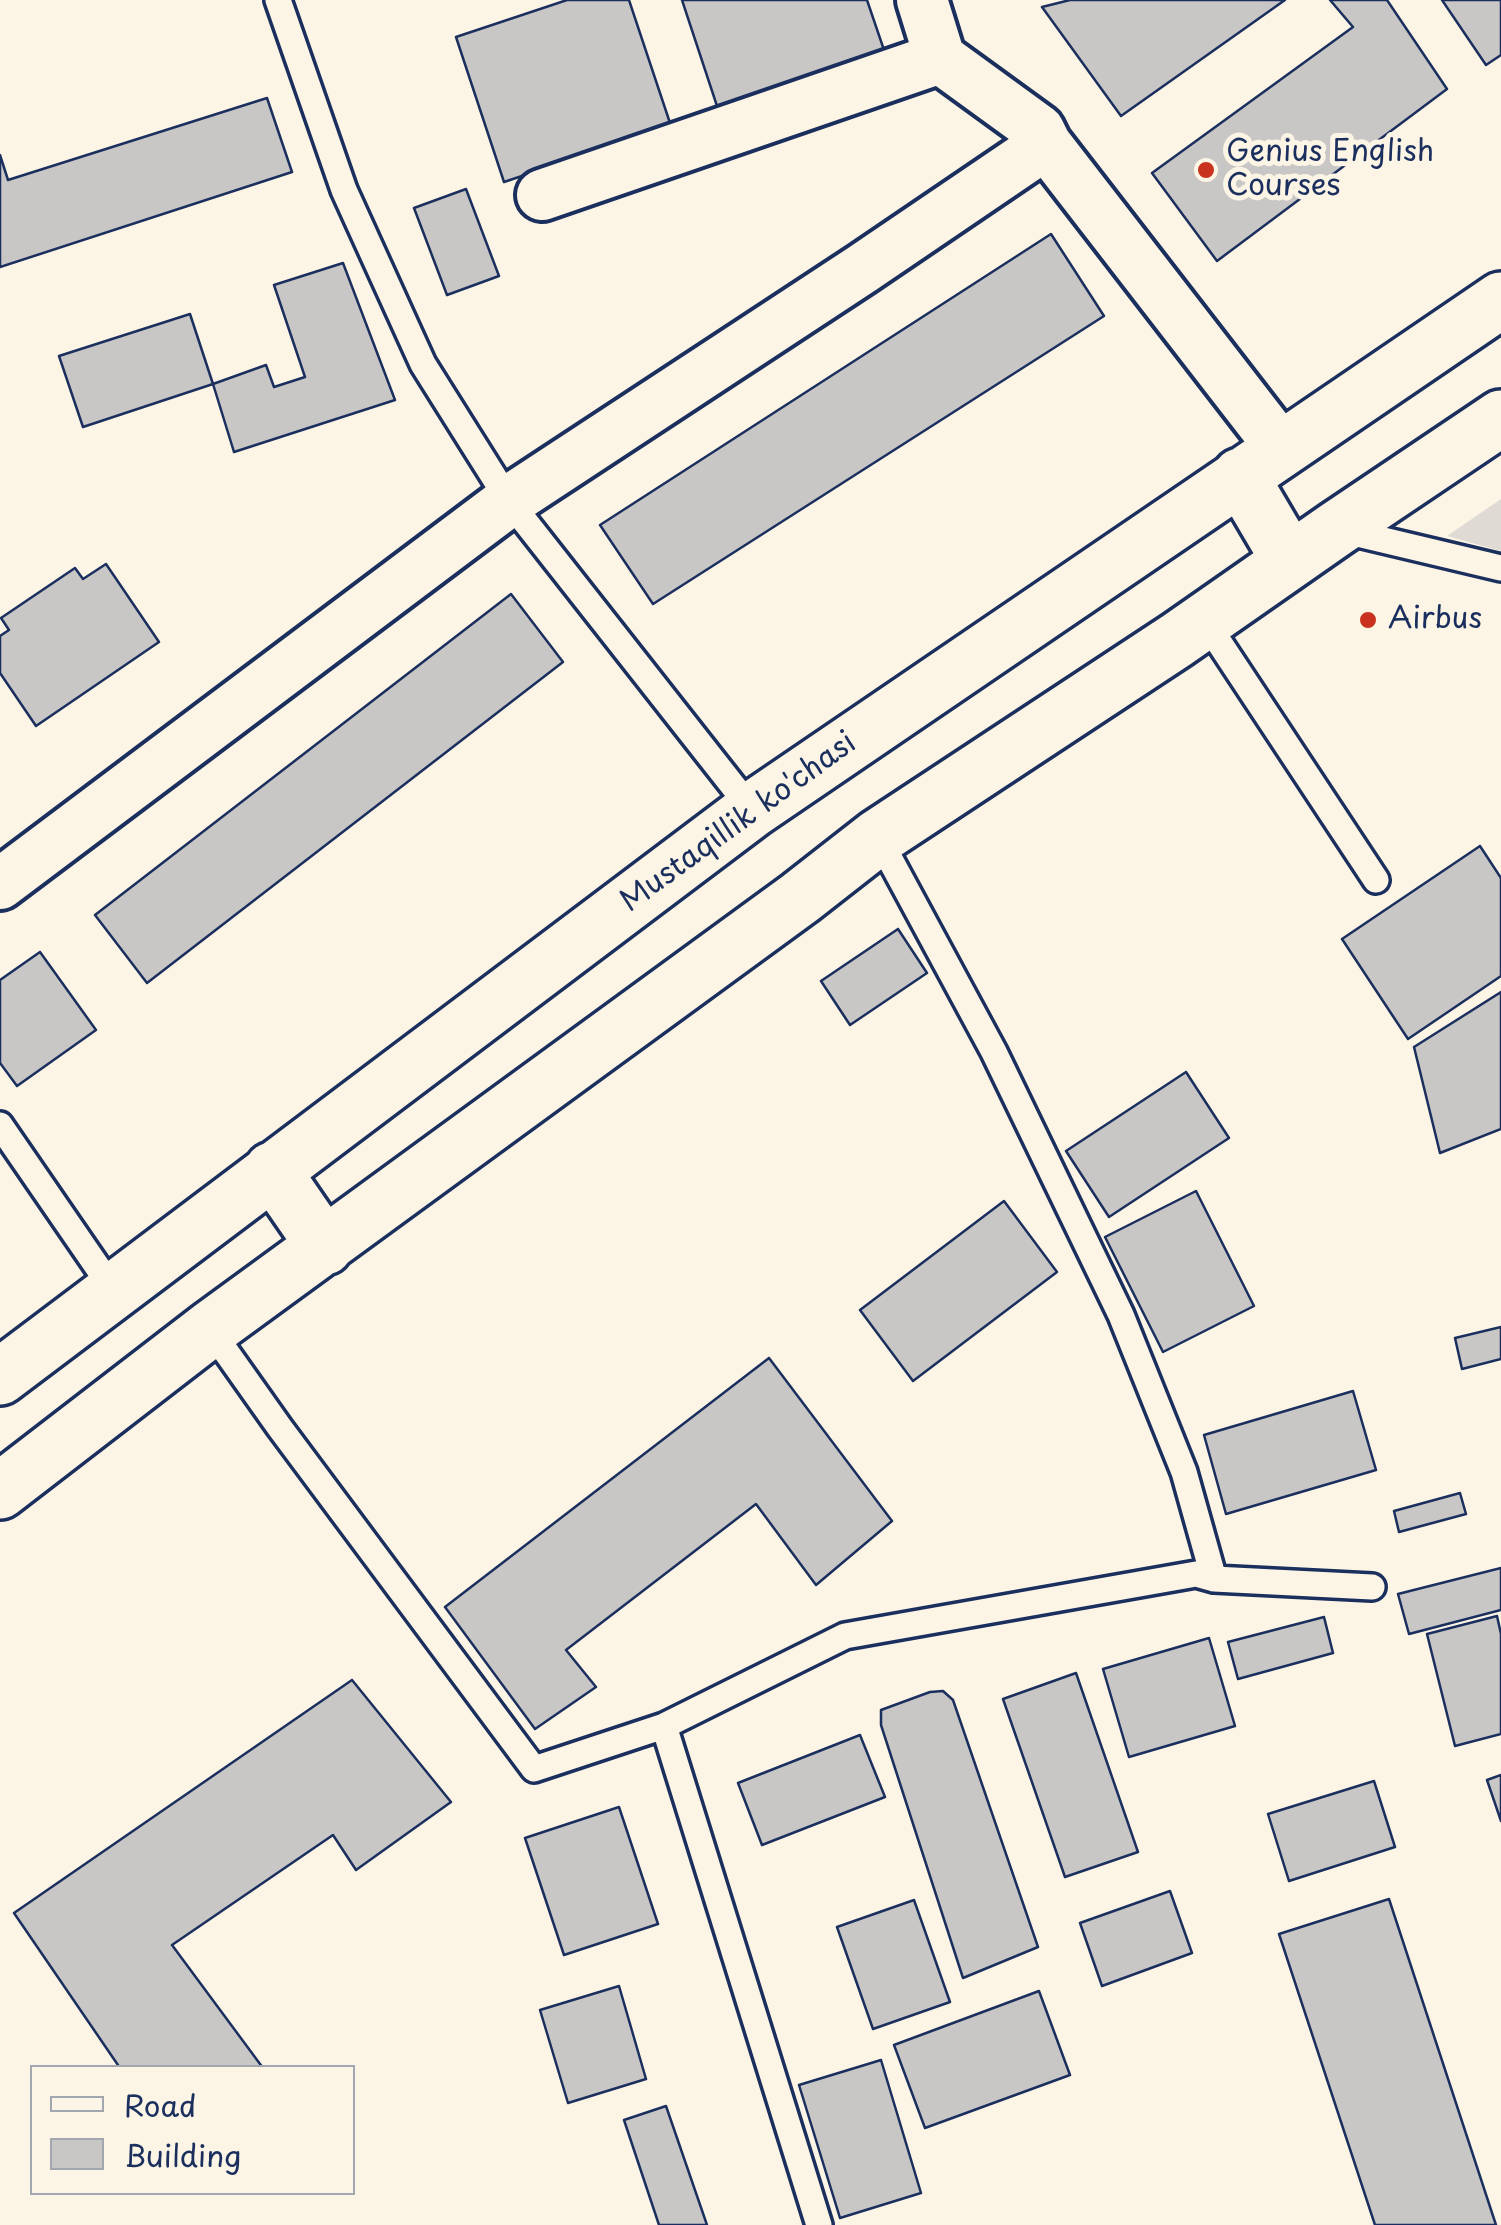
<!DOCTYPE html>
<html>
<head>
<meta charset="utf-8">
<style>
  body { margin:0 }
  #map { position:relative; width:1501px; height:2225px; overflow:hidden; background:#fcf5e5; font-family:"Playpen Sans",sans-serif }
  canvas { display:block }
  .legend { position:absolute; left:30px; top:2065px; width:325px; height:130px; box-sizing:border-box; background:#fcf5e5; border:2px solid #a2a6af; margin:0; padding:12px 18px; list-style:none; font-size:30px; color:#1b2f5e }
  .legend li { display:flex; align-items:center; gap:20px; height:50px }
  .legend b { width:50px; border:2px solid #a2a6af }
</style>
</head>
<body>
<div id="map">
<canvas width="1501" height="2225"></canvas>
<ul class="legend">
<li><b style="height:12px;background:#fcf5e5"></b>Road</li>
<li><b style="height:28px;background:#c8c7c6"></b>Building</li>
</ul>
</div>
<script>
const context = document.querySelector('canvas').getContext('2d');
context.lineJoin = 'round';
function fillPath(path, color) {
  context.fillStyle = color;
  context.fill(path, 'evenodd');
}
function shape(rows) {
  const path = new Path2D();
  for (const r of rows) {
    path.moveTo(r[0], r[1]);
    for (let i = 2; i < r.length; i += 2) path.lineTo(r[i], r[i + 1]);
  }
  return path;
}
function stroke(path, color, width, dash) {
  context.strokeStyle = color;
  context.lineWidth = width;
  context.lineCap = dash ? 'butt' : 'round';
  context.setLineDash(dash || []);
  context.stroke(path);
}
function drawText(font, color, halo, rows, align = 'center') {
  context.font = font + ' "Playpen Sans",sans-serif';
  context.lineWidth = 10;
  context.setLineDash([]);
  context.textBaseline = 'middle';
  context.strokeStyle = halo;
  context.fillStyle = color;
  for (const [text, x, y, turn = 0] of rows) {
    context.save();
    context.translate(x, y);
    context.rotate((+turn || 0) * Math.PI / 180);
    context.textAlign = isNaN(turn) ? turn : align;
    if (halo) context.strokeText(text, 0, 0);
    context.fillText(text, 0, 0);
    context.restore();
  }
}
const green = shape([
  [1501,499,1501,551,1447,536]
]);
const building = shape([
  [567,0,629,0,671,126,504,182,456,37,567,0],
  [682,0,867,0,884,50,717,106,682,0],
  [1070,0,1285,0,1121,116,1042,7,1070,0],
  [1330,0,1387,0,1447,89,1217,261,1152,173,1353,27,1330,0],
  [1442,0,1501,0,1501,55,1486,65,1442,0],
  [267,98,292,172,0,267,0,155,8,180,267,98],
  [466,189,499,276,447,295,414,208,466,189],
  [1051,234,1104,316,653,604,600,525,1051,234],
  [343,263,395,400,234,452,213,384,266,365,274,387,305,377,274,285,343,263],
  [190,314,213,384,83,427,59,356,190,314],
  [106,564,159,642,36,726,0,673,0,636,9,630,1,618,75,568,83,579,106,564],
  [511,594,563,662,147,983,95,915,511,594],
  [1480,846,1501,878,1501,976,1408,1039,1342,939,1480,846],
  [898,929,927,973,850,1025,821,981,898,929],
  [40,952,96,1030,17,1086,0,1063,0,980,40,952],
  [1501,992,1501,1129,1440,1153,1414,1047,1501,992],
  [1186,1072,1229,1138,1109,1217,1066,1151,1186,1072],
  [1196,1191,1254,1306,1163,1352,1105,1237,1196,1191],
  [1004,1201,1057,1272,913,1381,860,1310,1004,1201],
  [1501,1327,1501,1359,1462,1369,1455,1338,1501,1327],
  [769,1358,892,1521,816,1585,756,1504,566,1650,596,1687,535,1729,445,1607,769,1358],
  [1353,1391,1376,1470,1226,1514,1204,1435,1353,1391],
  [1460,1493,1466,1514,1399,1532,1394,1511,1460,1493],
  [1501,1568,1501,1610,1409,1634,1398,1594,1501,1568],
  [1497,1616,1501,1634,1501,1734,1455,1746,1427,1634,1497,1616],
  [1324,1617,1333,1653,1238,1679,1228,1642,1324,1617],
  [1209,1638,1235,1726,1129,1757,1103,1669,1209,1638],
  [1076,1673,1138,1852,1065,1877,1003,1699,1076,1673],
  [352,1680,451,1802,356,1870,333,1835,172,1945,263,2068,120,2068,14,1913,352,1680],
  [943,1691,953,1700,1038,1947,963,1978,881,1725,881,1710,930,1692,943,1691],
  [860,1735,885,1797,762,1845,738,1783,860,1735],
  [1501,1775,1501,1821,1487,1780,1501,1775],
  [1374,1781,1395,1847,1289,1881,1268,1814,1374,1781],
  [619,1807,658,1924,564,1955,525,1838,619,1807],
  [1170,1891,1192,1953,1102,1986,1080,1923,1170,1891],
  [1389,1899,1496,2225,1375,2225,1279,1934,1389,1899],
  [914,1900,950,2002,873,2029,837,1927,914,1900],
  [619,1986,646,2079,568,2103,540,2010,619,1986],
  [1039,1991,1070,2075,925,2128,894,2045,1039,1991],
  [881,2060,921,2193,840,2218,799,2085,881,2060],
  [666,2106,707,2225,659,2225,624,2120,666,2106]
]);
const lane = shape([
  [278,0,344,190,423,364,509,501,752,810],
  [1341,530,1501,568],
  [1205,621,1376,880],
  [878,837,994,1052,1121,1315,1184,1472,1214,1579],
  [0,1125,114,1291],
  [210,1329,280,1428,534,1769,664,1726,845,1636,1196,1574,1214,1579,1372,1587],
  [664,1726,819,2225]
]);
const street = shape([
  [922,0,940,58,1039,130,1046,144],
  [542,195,940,58],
  [0,884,509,501,862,269,1046,144,1281,448]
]);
const secondary = shape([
  [1240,476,1290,561],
  [272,1170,325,1247],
  [0,1377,752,810,1501,300],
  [0,1491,210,1329,800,898,878,837,1177,640,1336,529,1501,418]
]);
const markers = [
  [1206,170,10,"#c8321e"],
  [1368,620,10,"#c8321e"]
];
const poiNames = [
  ["Genius English",1226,153],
  ["Courses",1226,187],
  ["Airbus",1388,620]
];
const streetNames = [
  ["Mustaqillik ko'chasi",739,823,-36]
];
fillPath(green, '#dfdbd4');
fillPath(building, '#c8c7c6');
stroke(building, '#1b2f5e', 2.5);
stroke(lane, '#1b2f5e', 32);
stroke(street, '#1b2f5e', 58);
stroke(secondary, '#1b2f5e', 62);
stroke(lane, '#fcf5e5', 25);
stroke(street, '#fcf5e5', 50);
stroke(secondary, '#fcf5e5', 55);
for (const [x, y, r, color] of markers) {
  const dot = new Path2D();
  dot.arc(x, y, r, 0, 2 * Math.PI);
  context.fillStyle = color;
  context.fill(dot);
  stroke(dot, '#fcf5e5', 4);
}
drawText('30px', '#1b2f5e', '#fcf5e5', poiNames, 'left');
drawText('30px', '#1b2f5e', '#fcf5e5', streetNames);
</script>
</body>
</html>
